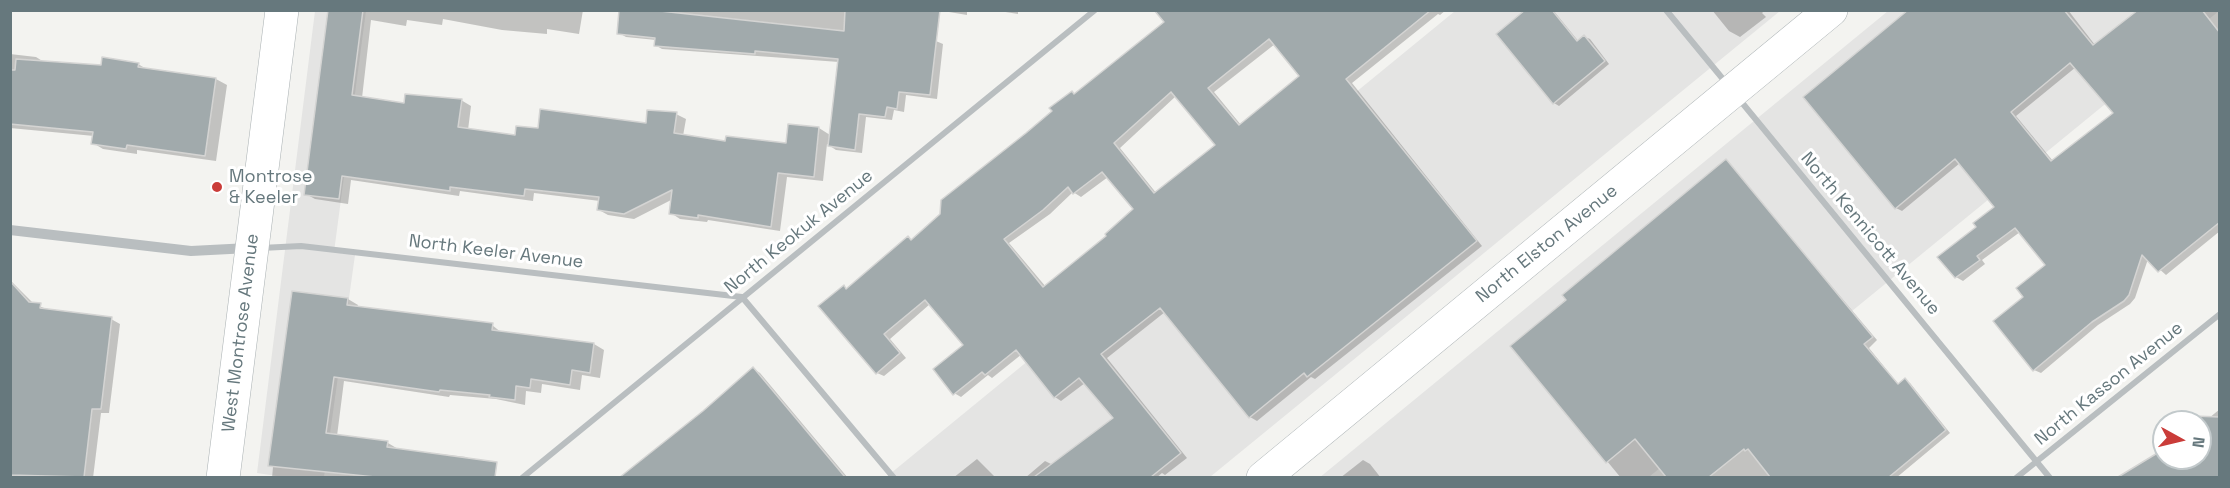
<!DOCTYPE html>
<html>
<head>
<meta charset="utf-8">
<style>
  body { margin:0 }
  #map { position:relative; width:2230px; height:488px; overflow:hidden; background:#f3f3f0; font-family:"Space Grotesk",sans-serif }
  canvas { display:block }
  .frame { position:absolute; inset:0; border:12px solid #66787d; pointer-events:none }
  .north { position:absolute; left:2152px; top:410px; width:60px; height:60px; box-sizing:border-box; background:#fff; border:2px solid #c2c9cb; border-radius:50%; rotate:98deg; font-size:16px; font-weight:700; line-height:24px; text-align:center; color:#66787d }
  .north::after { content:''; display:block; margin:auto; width:21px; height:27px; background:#ca3c39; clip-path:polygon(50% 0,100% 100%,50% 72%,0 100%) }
</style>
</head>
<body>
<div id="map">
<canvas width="2230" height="488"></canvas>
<div class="frame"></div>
<div class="north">N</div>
</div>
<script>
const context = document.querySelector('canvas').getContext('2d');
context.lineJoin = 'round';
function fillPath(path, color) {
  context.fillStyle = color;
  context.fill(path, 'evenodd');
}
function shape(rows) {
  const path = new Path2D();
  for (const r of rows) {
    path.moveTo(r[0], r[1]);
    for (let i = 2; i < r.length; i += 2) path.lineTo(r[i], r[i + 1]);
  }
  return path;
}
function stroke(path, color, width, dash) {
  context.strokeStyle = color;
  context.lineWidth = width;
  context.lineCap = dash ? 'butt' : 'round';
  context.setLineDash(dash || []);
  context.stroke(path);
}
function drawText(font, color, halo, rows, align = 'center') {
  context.font = font + ' "Space Grotesk",sans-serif';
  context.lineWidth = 6;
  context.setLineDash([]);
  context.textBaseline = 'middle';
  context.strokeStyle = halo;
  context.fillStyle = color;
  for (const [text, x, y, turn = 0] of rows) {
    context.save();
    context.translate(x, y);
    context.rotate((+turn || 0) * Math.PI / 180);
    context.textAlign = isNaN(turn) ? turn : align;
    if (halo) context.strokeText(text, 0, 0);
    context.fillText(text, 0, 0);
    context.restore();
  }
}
const built = shape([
  [315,11,366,11,334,252,355,255,324,477,290,478,257,473],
  [1455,11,1780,11,1210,477,885,478],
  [1888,11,2219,11,1649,477,1319,478]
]);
const shadow = shape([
  [329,10,583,10,579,34,547,29,547,34,502,30,443,19,442,25,407,20,406,26,371,20,362,98,406,104,461,100,471,106,468,130,517,137,539,130,647,124,676,114,686,119,683,136,726,142,787,145,819,128,830,135,839,62,662,49,655,45,656,40,626,37,619,33,621,10,863,10,943,44,937,99,906,95,904,112,894,110,892,120,866,117,862,153,836,150,827,144,823,181,787,177,780,231,708,220,707,222,680,219,671,213,673,199,634,219,608,215,599,210,600,201,534,193,533,201,460,191,459,196,351,180,348,204,315,199,306,194],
  [937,10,967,10,967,15],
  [993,10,1018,10,1018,14],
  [1170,10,1446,10,1440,15,1438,14,1352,83,1482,246,1315,379,1311,377,1257,421,1250,417,1165,312,1107,358,1187,458,1165,475,1162,473,1156,478,1025,478,1045,461,1053,465,1115,419,1085,383,1061,401,1055,397,1022,354,992,378,988,375,961,397,954,393,965,345,930,304,890,339,906,358,884,376,877,373,844,287,848,289,908,238,912,240,1075,95,1166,22],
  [1275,44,1301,76,1241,125,1214,92],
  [1176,96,1217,145,1157,194,1120,148],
  [1108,177,1135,210,1088,253,1046,287,1009,243,1050,214,1073,192,1081,197],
  [1527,10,1553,10,1579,42,1585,37,1590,39,1609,64,1559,106,1554,103],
  [1712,10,1765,10,1762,13,1766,17,1740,37,1729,31],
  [1909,10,2068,10,2095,45,2139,10,2220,10,2220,231,2166,275,2148,259,2135,298,2130,304,2098,325,2041,373,2034,370,2025,297,2047,265,2020,232,1982,260,1985,264,1963,281,1956,277,1978,228,1996,207,1960,163,1902,211,1896,208],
  [2076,67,2115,113,2053,161,2016,116],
  [10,54,36,57,44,62,102,66,138,64,148,70,216,79,227,85,216,161,137,150,137,154,103,149,93,143,94,136,10,128],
  [1726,161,1877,340,1869,348,1899,385,1905,380,1910,383,1950,433,1896,478,1621,478,1512,346],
  [10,280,34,304,49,310,111,319,120,324,109,413,101,413,93,478,10,478],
  [348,299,358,305,357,308,492,325,502,333,594,344,604,350,600,378,582,375,580,390,542,384,541,393,526,391,525,405,496,399,450,395,449,397,344,381,337,436,388,443,398,449,466,457,476,463,475,478,272,478,273,467,270,465],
  [754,369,760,373,848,478,621,478],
  [2220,409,2220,478,2132,478,2164,451,2164,458,2200,458,2200,422,2193,422,2209,418],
  [977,459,996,478,953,478],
  [1363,460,1370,464,1381,478,1340,478]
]);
const building = shape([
  [328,10,363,10,352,95,404,103,405,94,462,99,458,127,515,135,516,126,538,128,540,109,646,123,647,110,677,112,674,133,725,141,726,136,786,143,788,124,819,127,814,177,778,173,771,227,698,215,698,218,669,214,672,190,624,214,597,210,599,197,525,189,524,196,450,187,450,191,342,176,339,199,304,195,328,10],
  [619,10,651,10,844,31,845,10,940,10,930,95,899,92,897,109,887,107,885,117,859,114,855,150,828,146,838,59,755,51,755,54,654,46,655,38,617,34,619,10],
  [1154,10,1431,10,1346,79,1477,241,1307,377,1304,373,1249,418,1160,308,1101,354,1181,453,1151,477,1034,477,1113,418,1079,378,1054,398,1016,350,985,375,982,372,953,395,933,369,963,345,925,300,884,334,900,353,876,374,818,306,844,285,846,289,908,236,911,240,940,214,941,200,1026,133,1052,111,1049,108,1072,91,1074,94,1164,22,1154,10],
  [1269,39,1299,76,1239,125,1208,88,1269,39],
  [1171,92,1215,145,1154,193,1114,143,1171,92],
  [1102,172,1133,209,1105,234,1106,236,1043,287,1004,239,1043,210,1068,187,1073,194,1102,172],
  [1525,10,1552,10,1577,41,1584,35,1605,61,1553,104,1496,34,1525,10],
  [1908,10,2064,10,2093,45,2138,10,2202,10,2220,33,2220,222,2158,272,2142,255,2129,295,2124,301,2092,322,2033,371,1993,321,2023,297,2016,288,2045,265,2015,228,1977,256,1980,260,1955,278,1937,257,1976,227,1973,223,1994,207,1955,159,1895,209,1803,97,1908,10],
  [2070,63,2113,113,2051,161,2011,112,2070,63],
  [102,57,139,63,138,67,216,78,205,156,127,145,126,149,91,144,93,132,10,124,10,70,15,70,16,59,101,65,102,57],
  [1726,159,1873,337,1864,344,1898,384,1905,378,1946,430,1889,477,1770,477,1748,449,1745,451,1744,449,1709,477,1666,477,1635,439,1606,463,1510,346,1566,300,1562,295,1726,159],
  [10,281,29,302,41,303,40,308,112,317,101,409,92,409,84,477,10,475,10,281],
  [292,291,348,298,347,305,493,323,492,330,594,343,590,373,572,370,570,385,531,379,530,388,516,386,515,400,489,397,490,395,440,390,439,392,334,377,326,433,388,441,387,447,497,462,495,477,375,477,268,466,292,291],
  [753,367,845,477,620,477,703,411,753,367],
  [2193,416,2220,417,2220,477,2118,477,2164,449,2164,458,2200,458,2200,422,2192,422,2193,416]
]);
const minor = shape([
  [1666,10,1727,84],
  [1739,99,2050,478],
  [261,248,301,246,742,297,894,478],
  [522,478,1095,10],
  [2016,478,2220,314]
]);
const tertiary = shape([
  [10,230,191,251,249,248]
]);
const secondary = shape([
  [223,478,282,10],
  [1263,478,1831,10]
]);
const markers = [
  [217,187,6,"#ca3c39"]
];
const poiNames = [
  ["Montrose",229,177],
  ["& Keeler",229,198]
];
const streetNames = [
  ["North Keokuk Avenue",799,232,-39],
  ["North Kennicott Avenue",1870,234,50],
  ["North Elston Avenue",1547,244,-39],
  ["North Keeler Avenue",496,252,7],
  ["West Montrose Avenue",241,333,-83],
  ["North Kasson Avenue",2109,384,-39]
];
fillPath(built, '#e4e4e3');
fillPath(shadow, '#0003');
fillPath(building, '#a1aaac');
stroke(building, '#d4d4d3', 1.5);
stroke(secondary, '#abb2b4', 34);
stroke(minor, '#b9bec0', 6);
stroke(tertiary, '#b9bec0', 10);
stroke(secondary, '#fff', 33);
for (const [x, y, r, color] of markers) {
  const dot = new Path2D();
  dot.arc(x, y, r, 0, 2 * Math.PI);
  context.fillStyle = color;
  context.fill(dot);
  stroke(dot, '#fff', 2);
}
drawText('18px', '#66787d', '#fff', poiNames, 'left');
drawText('18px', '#66787d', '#fff', streetNames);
</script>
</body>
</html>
